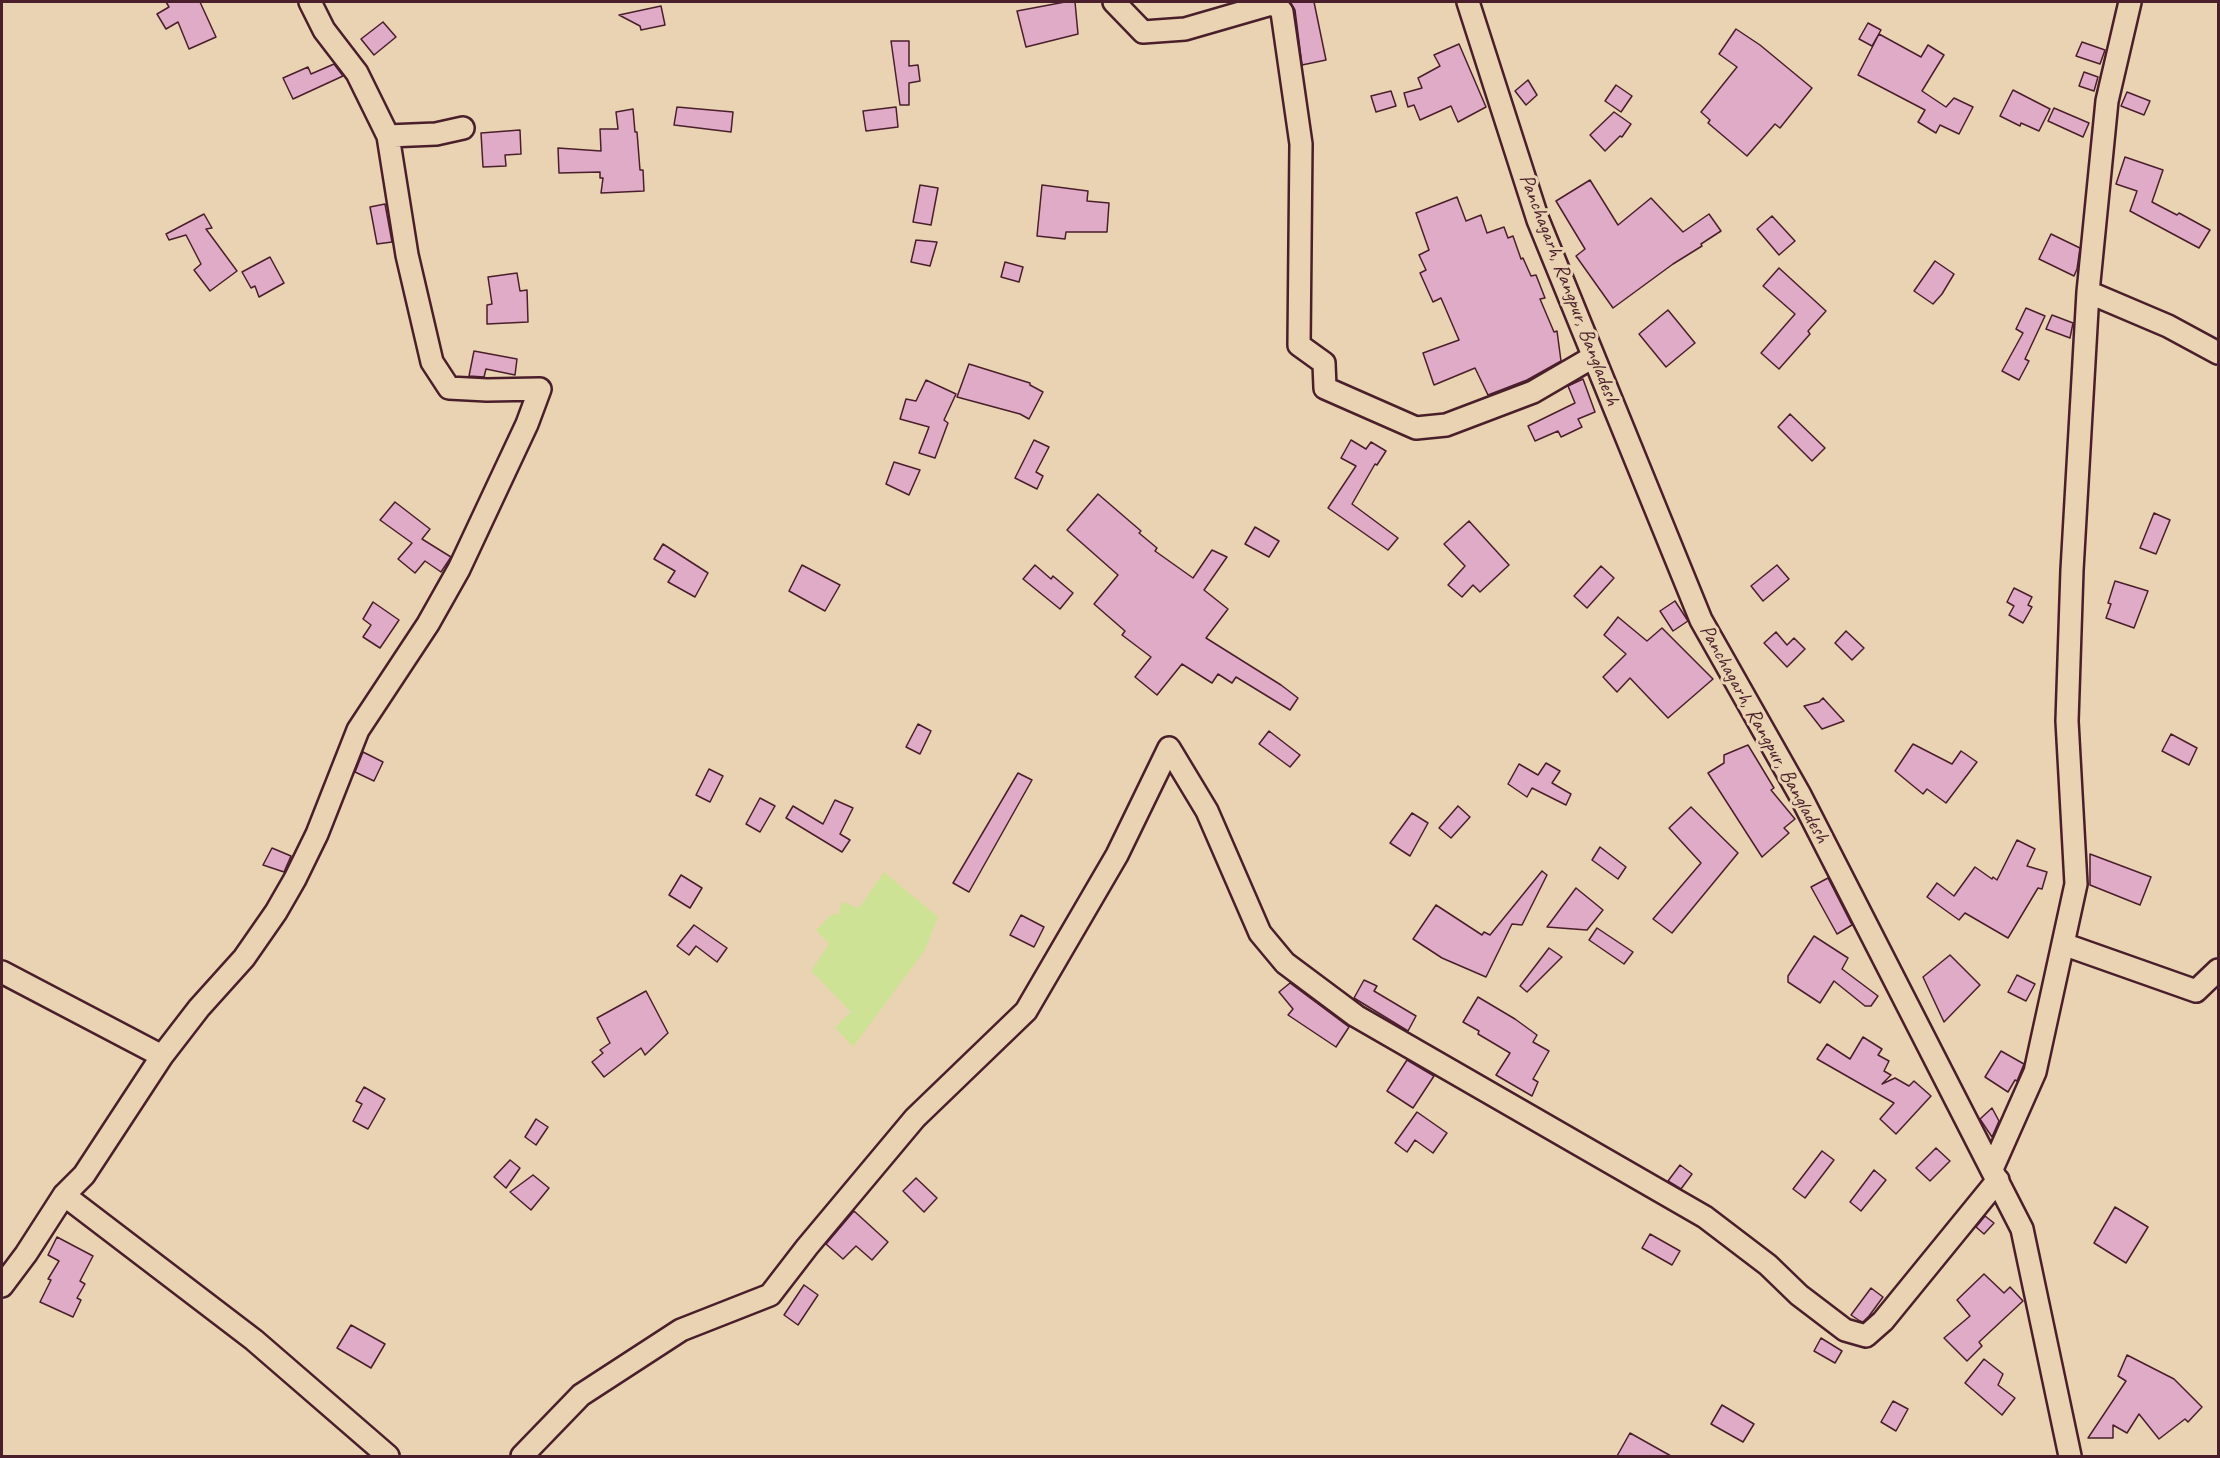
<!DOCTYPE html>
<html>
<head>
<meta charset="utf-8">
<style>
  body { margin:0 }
  #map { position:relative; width:2220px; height:1458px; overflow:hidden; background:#e9d3b2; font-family:Caveat,sans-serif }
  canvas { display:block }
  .frame { position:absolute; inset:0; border:3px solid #4a1f2b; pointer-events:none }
</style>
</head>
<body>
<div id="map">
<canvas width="2220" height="1458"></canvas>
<div class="frame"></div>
</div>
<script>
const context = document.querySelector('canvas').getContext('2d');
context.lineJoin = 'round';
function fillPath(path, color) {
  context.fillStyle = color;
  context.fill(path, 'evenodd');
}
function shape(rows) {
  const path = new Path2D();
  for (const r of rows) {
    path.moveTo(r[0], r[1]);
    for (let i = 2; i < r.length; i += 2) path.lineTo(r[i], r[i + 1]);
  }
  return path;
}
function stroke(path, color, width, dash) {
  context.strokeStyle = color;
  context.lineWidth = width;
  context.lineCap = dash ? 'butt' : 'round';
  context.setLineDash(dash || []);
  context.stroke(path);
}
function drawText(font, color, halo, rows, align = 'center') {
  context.font = font + ' Caveat,sans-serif';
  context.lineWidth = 6;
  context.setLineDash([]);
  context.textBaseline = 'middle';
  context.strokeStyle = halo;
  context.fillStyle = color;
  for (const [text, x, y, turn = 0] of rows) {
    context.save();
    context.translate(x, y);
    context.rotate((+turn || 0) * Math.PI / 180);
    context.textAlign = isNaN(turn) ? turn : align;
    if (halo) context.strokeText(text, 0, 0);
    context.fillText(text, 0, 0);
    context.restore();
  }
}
const green = shape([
  [884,872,938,917,925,950,853,1047,835,1027,851,1012,811,971,829,944,816,930,832,914,838,915,842,902,859,908]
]);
const building = shape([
  [166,2,200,2,216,37,189,49,178,22,166,29,157,14,169,7,166,2],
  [1065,2,1075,2,1078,34,1026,47,1017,11,1065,2],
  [1290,2,1314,2,1326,60,1302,65,1295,10,1290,2],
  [661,6,665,25,641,30,640,26,619,15,661,6],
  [383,22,396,37,374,55,361,39,383,22],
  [1868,23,1881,30,1872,46,1859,39,1868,23],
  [1736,29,1760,45,1812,88,1780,128,1775,124,1747,156,1708,123,1710,120,1701,112,1737,67,1719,54,1736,29],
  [1879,34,1921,57,1928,45,1944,55,1922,91,1946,107,1954,98,1973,107,1959,134,1940,125,1936,133,1918,122,1925,110,1858,75,1879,34],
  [891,41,909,41,909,66,918,65,920,81,909,83,909,105,900,105,891,41],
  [2082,42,2105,50,2100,64,2076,56,2082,42],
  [1459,44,1486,107,1458,122,1451,106,1420,120,1414,105,1408,107,1404,93,1422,88,1418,78,1440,66,1434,55,1459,44],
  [334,64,343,76,293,99,283,78,308,67,311,74,334,64],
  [2084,72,2098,77,2094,91,2079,86,2084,72],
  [1528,80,1537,95,1526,105,1515,91,1528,80],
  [1616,85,1632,96,1621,112,1605,101,1616,85],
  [2013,90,2050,109,2039,131,2021,123,2020,126,2000,116,2013,90],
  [1391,91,1396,106,1376,112,1371,96,1391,91],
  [2127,92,2150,101,2144,115,2121,106,2127,92],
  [677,107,733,112,731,132,674,125,677,107],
  [896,107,898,127,866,131,863,111,896,107],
  [2054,108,2089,123,2083,137,2048,121,2054,108],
  [633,109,635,132,637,132,640,170,643,170,644,191,601,193,603,178,600,178,600,172,559,173,558,148,601,151,600,129,618,129,616,112,633,109],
  [1614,112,1631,124,1622,137,1620,136,1605,151,1590,135,1614,112],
  [520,130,521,154,505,155,506,166,483,167,481,133,520,130],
  [2125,157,2163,170,2152,202,2177,215,2179,213,2210,230,2199,248,2130,211,2137,191,2116,184,2125,157],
  [1590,180,1618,225,1651,198,1683,232,1709,214,1721,231,1701,244,1702,246,1673,264,1613,308,1576,256,1585,249,1556,201,1590,180],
  [920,185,938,188,931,225,913,222,920,185],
  [1042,185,1088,191,1087,201,1109,203,1107,232,1066,232,1065,239,1037,236,1042,185],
  [1457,197,1466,221,1481,215,1487,233,1504,227,1508,238,1513,236,1521,259,1523,258,1531,276,1536,275,1545,298,1540,299,1554,332,1557,331,1561,361,1527,380,1488,395,1475,368,1434,385,1423,353,1459,340,1441,298,1433,302,1420,273,1426,270,1419,255,1429,250,1416,213,1457,197],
  [385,204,392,242,377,244,370,207,385,204],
  [204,214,212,228,206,229,237,271,210,291,194,270,201,264,186,235,169,240,166,234,204,214],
  [1772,216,1795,241,1779,255,1757,229,1772,216],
  [2051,234,2080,248,2077,269,2074,276,2039,259,2051,234],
  [916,240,937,242,930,266,911,262,916,240],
  [270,257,284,283,259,297,255,286,251,288,242,272,270,257],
  [1935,261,1954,274,1942,294,1933,304,1914,291,1935,261],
  [1005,262,1023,267,1019,282,1001,277,1005,262],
  [1779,268,1826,311,1808,331,1810,334,1779,369,1761,353,1795,314,1763,286,1779,268],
  [517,273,520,291,527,290,528,322,487,324,487,305,492,304,488,277,517,273],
  [2026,308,2045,316,2025,359,2029,361,2019,380,2002,371,2023,333,2016,329,2026,308],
  [1668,310,1695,343,1666,367,1639,334,1668,310],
  [2052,315,2073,323,2070,338,2046,329,2052,315],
  [474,351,517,359,515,375,486,369,484,377,469,376,474,351],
  [969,364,1030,383,1030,385,1043,392,1029,419,1020,414,957,397,969,364],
  [1583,379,1595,412,1578,419,1582,427,1561,437,1558,431,1535,441,1528,426,1575,403,1568,386,1583,379],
  [926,380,956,394,944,420,948,423,935,458,919,453,929,427,900,419,906,399,916,401,926,380],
  [1790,414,1825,448,1812,461,1778,427,1790,414],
  [1034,440,1049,447,1036,472,1043,476,1037,489,1015,478,1034,440],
  [1351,440,1366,449,1371,442,1386,451,1377,465,1375,464,1352,504,1398,538,1388,550,1328,508,1356,466,1341,458,1351,440],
  [894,462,920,470,909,495,886,484,894,462],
  [1098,494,1141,531,1139,533,1157,548,1155,551,1193,578,1212,550,1227,557,1204,590,1228,609,1206,638,1281,685,1298,698,1290,710,1236,677,1232,683,1218,674,1212,683,1182,664,1157,695,1135,677,1151,657,1122,635,1125,631,1094,604,1118,575,1067,530,1098,494],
  [395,502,430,529,422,539,451,557,441,572,425,561,415,573,398,559,412,543,380,520,395,502],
  [2154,513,2170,520,2156,554,2140,548,2154,513],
  [1469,521,1509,565,1480,592,1473,585,1462,597,1448,585,1465,566,1444,544,1469,521],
  [1255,527,1279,541,1269,557,1245,544,1255,527],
  [663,544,708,573,695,597,668,582,675,571,654,559,663,544],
  [802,565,840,585,825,611,789,591,802,565],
  [1035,565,1051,579,1053,576,1073,593,1060,609,1023,579,1035,565],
  [1777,565,1789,579,1763,601,1751,586,1777,565],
  [1601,566,1614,578,1587,608,1574,596,1601,566],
  [2115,581,2148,591,2134,628,2106,618,2111,604,2108,603,2115,581],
  [2014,588,2032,597,2028,605,2032,607,2023,623,2009,615,2014,606,2007,602,2014,588],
  [1675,601,1688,621,1673,631,1660,611,1675,601],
  [373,602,399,620,380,648,363,637,371,625,363,619,373,602],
  [1618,617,1647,641,1662,628,1713,679,1668,718,1630,678,1617,692,1603,677,1626,654,1604,635,1618,617],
  [1846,631,1864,648,1852,660,1835,643,1846,631],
  [1776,632,1787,645,1794,638,1805,649,1787,667,1764,643,1776,632],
  [1823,698,1844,721,1822,729,1804,706,1819,702,1823,698],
  [918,724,931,731,920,754,906,747,918,724],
  [1269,731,1300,755,1290,767,1259,744,1269,731],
  [2171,734,2197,748,2189,765,2162,751,2171,734],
  [1913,744,1952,764,1961,751,1977,762,1946,803,1927,789,1923,794,1895,771,1913,744],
  [1748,745,1774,788,1771,790,1795,819,1784,828,1789,833,1762,857,1708,773,1724,763,1724,755,1748,745],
  [363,752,383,762,374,781,355,772,363,752],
  [1546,763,1560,771,1552,783,1571,794,1566,805,1532,788,1527,797,1508,784,1519,764,1538,775,1546,763],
  [709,769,723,776,710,802,696,795,709,769],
  [1018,773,1032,780,969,892,953,883,1018,773],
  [760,798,775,806,760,832,746,824,760,798],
  [835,800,853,808,840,834,850,840,842,852,786,818,793,806,823,824,835,800],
  [1458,806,1470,817,1451,838,1439,828,1458,806],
  [1691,807,1738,853,1672,933,1653,919,1701,863,1669,828,1691,807],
  [1412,813,1428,823,1410,856,1390,843,1412,813],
  [2017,840,2035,849,2027,866,2047,872,2042,889,2038,888,2008,938,1965,913,1959,920,1927,897,1937,883,1954,896,1975,867,1992,879,1993,877,1997,880,2017,840],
  [1600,847,1626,867,1618,879,1592,860,1600,847],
  [272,848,291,856,284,872,263,865,272,848],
  [2090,854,2151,877,2140,905,2090,885,2090,854],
  [1542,871,1547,875,1522,925,1512,924,1486,977,1442,958,1413,939,1436,905,1482,935,1484,932,1490,935,1542,871],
  [681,875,702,888,690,908,669,895,681,875],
  [1828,878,1852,925,1837,934,1811,887,1828,878],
  [1576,888,1603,910,1587,930,1547,927,1576,888],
  [1021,915,1044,927,1034,947,1010,935,1021,915],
  [694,925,727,948,717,962,696,946,689,955,677,946,694,925],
  [1597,928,1633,952,1624,964,1589,940,1597,928],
  [1814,936,1848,958,1842,969,1878,996,1871,1006,1865,1006,1834,981,1820,1003,1788,982,1788,976,1814,936],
  [1549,948,1562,957,1527,992,1520,986,1549,948],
  [1950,955,1980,985,1944,1022,1923,977,1950,955],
  [2017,975,2035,984,2026,1001,2008,992,2017,975],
  [1364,980,1377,986,1374,991,1416,1016,1408,1031,1354,998,1364,980],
  [1290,983,1349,1027,1336,1047,1288,1015,1293,1009,1279,992,1290,983],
  [646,991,668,1033,645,1055,641,1048,604,1077,592,1062,603,1053,600,1050,610,1043,597,1018,646,991],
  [1478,997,1515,1019,1537,1035,1533,1042,1549,1051,1533,1079,1538,1082,1532,1096,1496,1075,1510,1053,1478,1034,1479,1031,1463,1022,1478,997],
  [1863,1037,1882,1049,1878,1055,1889,1061,1884,1071,1891,1075,1882,1084,1895,1078,1909,1086,1914,1081,1931,1096,1896,1134,1880,1119,1894,1103,1817,1059,1827,1044,1850,1059,1863,1037],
  [2001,1051,2024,1064,2017,1081,2015,1080,2008,1092,1985,1077,2001,1051],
  [1407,1060,1434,1076,1413,1108,1387,1091,1407,1060],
  [364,1087,385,1099,368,1129,353,1121,362,1104,356,1101,364,1087],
  [1992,1108,1999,1121,1992,1137,1980,1119,1992,1108],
  [1417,1112,1447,1133,1433,1153,1415,1140,1407,1152,1395,1143,1417,1112],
  [536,1119,548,1127,536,1145,525,1137,536,1119],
  [1936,1148,1950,1161,1930,1181,1916,1168,1936,1148],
  [1822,1151,1834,1160,1805,1198,1793,1189,1822,1151],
  [510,1160,520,1168,506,1188,494,1177,510,1160],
  [1680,1165,1692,1174,1681,1189,1668,1181,1680,1165],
  [1874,1170,1886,1180,1861,1211,1850,1202,1874,1170],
  [533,1175,549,1188,531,1210,510,1192,533,1175],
  [916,1178,937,1198,924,1212,903,1191,916,1178],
  [2115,1207,2148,1227,2126,1263,2094,1243,2115,1207],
  [854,1211,888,1242,872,1260,856,1246,843,1259,826,1244,854,1211],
  [1985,1216,1994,1223,1984,1234,1976,1227,1985,1216],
  [1650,1234,1680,1251,1672,1265,1642,1248,1650,1234],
  [57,1237,93,1256,80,1281,85,1284,77,1298,81,1300,73,1317,40,1302,51,1280,48,1279,59,1261,48,1255,57,1237],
  [1984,1274,2004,1293,2010,1287,2023,1301,1979,1342,1982,1346,1967,1361,1944,1338,1970,1316,1957,1300,1984,1274],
  [804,1285,818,1295,798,1325,784,1315,804,1285],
  [1871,1288,1883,1297,1869,1316,1863,1322,1860,1321,1851,1315,1871,1288],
  [351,1325,385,1344,371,1368,337,1348,351,1325],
  [1821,1338,1842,1351,1835,1363,1814,1351,1821,1338],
  [2127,1355,2174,1379,2202,1407,2188,1422,2185,1419,2159,1439,2139,1414,2127,1433,2113,1425,2113,1438,2088,1438,2126,1381,2118,1376,2127,1355],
  [1984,1359,2003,1374,1998,1385,2015,1398,2002,1415,1965,1383,1984,1359],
  [1893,1401,1908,1409,1896,1431,1881,1422,1893,1401],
  [1722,1405,1754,1424,1743,1442,1711,1424,1722,1405],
  [1630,1433,1671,1456,1617,1456,1630,1433]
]);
const minor = shape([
  [310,2,324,30,357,73,388,136],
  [1114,2,1143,32,1185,29,1275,3,1282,12,1301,144,1299,345,1324,363,1325,388,1416,428,1446,425,1533,392,1593,357],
  [1468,2,1538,220,1701,620,1800,795,2022,1229,2070,1456],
  [2088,292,2107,101,2130,2],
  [2063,944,2196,991,2218,970],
  [2,972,162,1056],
  [1992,1169,2035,1072,2076,884,2067,721,2072,570,2088,292,2168,326,2218,353],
  [64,1195,254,1340,388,1456],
  [2,1286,26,1254,64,1195,84,1175,162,1056,199,1008,244,958,276,912,295,879,317,834,358,730,428,624,459,569,527,424,540,389,487,390,449,388,432,362,407,255,388,136,436,134,463,128],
  [522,1456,581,1395,681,1330,770,1295,807,1247,915,1118,1026,1011,1117,855,1169,748,1207,811,1260,933,1285,963,1356,1016,1705,1217,1768,1265,1799,1295,1845,1330,1866,1336,1883,1321,1998,1180]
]);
const streetNames = [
  ["Panchagarh, Rangpur, Bangladesh",1569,290,69],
  ["Panchagarh, Rangpur, Bangladesh",1764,734,61]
];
fillPath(green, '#cee296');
fillPath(building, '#dfabc6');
stroke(building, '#4a1f2b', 1.5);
stroke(minor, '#4a1f2b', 26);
stroke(minor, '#e9d3b2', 21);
drawText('21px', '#4a1f2b', '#e9d3b2', streetNames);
</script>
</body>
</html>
